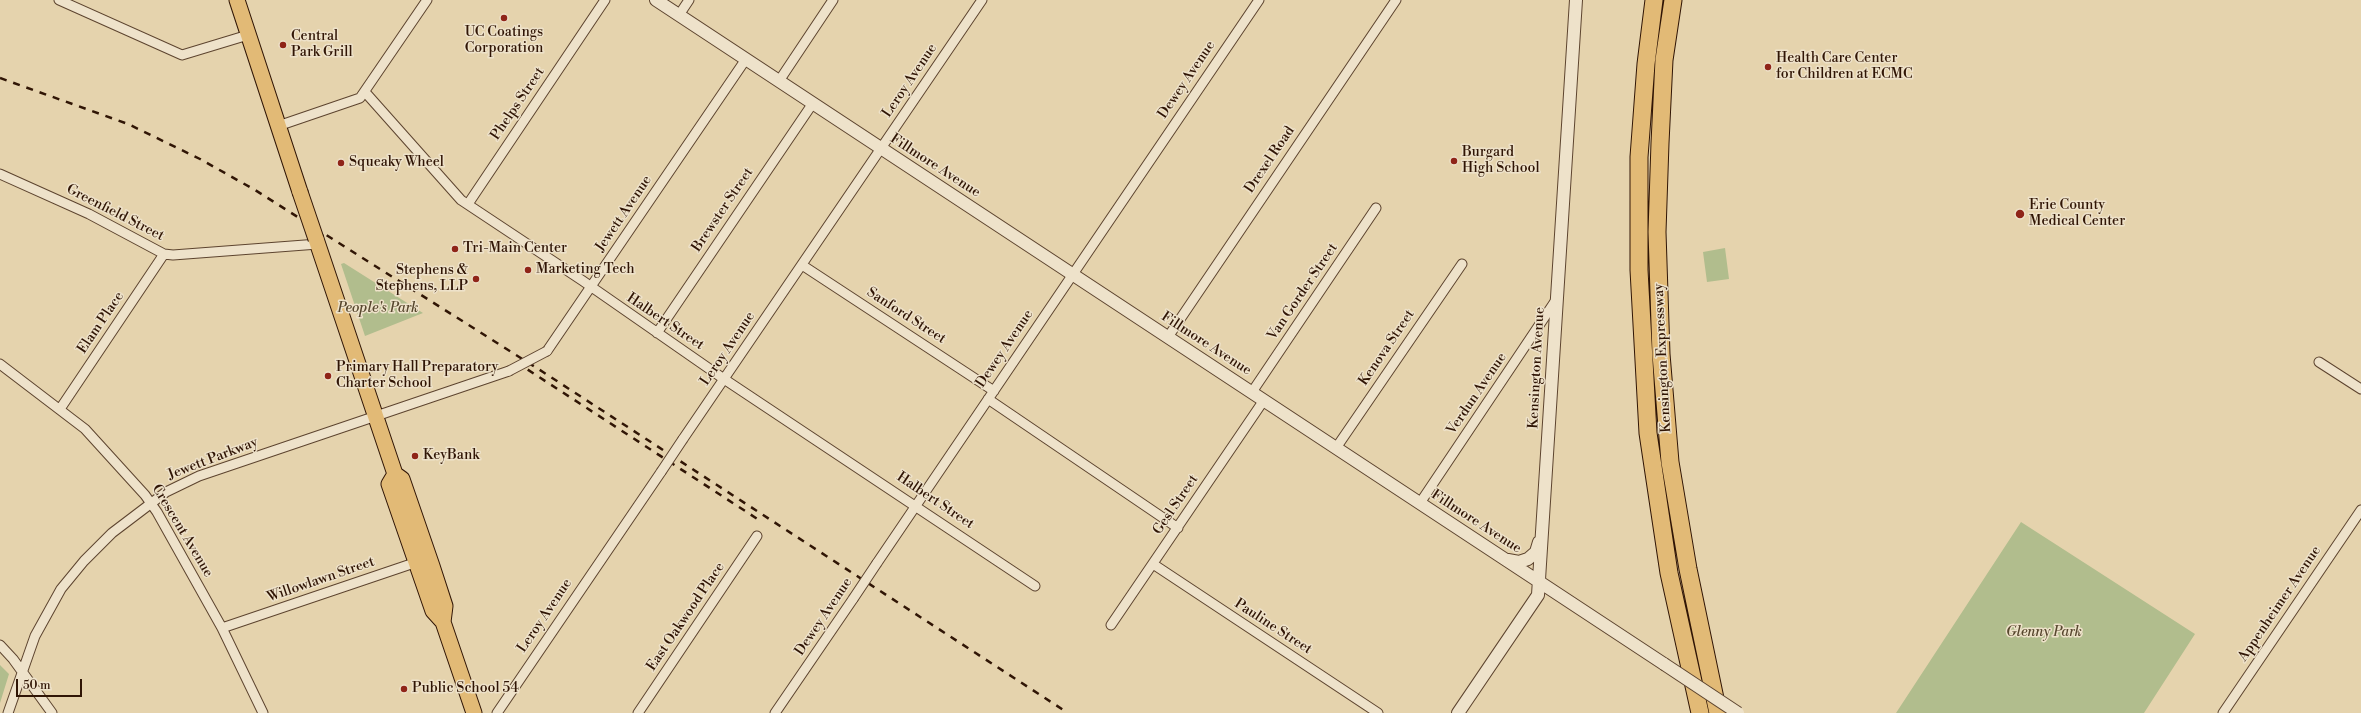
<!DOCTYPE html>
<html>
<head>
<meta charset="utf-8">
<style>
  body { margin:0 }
  #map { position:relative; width:2361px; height:713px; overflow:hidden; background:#e5d3ad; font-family:"Libre Bodoni",serif }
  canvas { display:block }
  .scale { position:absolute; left:16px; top:679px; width:66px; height:18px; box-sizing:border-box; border:2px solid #301505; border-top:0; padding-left:5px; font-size:12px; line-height:14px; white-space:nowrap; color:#301505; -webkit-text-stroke:3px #eee2ca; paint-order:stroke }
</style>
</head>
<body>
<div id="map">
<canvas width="2361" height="713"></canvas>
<div class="scale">50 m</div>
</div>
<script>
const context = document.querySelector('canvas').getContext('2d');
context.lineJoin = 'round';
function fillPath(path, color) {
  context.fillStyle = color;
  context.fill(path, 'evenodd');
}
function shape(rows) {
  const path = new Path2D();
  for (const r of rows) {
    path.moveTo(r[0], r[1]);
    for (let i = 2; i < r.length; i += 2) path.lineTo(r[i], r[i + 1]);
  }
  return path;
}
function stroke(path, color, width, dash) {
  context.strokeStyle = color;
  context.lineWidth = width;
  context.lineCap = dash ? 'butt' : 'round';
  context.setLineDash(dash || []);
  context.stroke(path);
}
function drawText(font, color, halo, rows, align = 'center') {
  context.font = font + ' "Libre Bodoni",serif';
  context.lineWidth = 3;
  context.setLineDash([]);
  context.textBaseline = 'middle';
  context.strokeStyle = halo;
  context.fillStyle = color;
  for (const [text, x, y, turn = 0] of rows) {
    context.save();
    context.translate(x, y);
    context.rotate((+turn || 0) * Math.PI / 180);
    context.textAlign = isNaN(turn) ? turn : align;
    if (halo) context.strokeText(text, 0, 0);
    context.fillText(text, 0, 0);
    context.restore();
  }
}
const green = shape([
  [1725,248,1729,279,1707,282,1703,252],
  [344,263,423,313,365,336,341,264],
  [2021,522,2195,634,2144,713,1896,713],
  [0,665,9,674,0,703]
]);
const minor = shape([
  [59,0,182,55,248,35],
  [679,15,689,0],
  [779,81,833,0],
  [365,92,461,200,583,281,724,379,1035,586],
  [278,126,360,98,427,0],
  [0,174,89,214,164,254,173,255,318,244],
  [468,204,605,0],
  [802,265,994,391],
  [657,333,813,103],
  [1168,337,1396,0],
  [547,351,746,59],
  [2319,362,2361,389],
  [0,364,85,429,145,495,157,512,222,628,263,713],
  [1252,392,1376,208],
  [988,399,1178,528],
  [60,409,164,254],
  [683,439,982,0],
  [1336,448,1462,264],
  [1420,503,1556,300],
  [877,563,1259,0],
  [1153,564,1378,713],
  [1111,625,1264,400],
  [222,628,420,561],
  [0,645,13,659,52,713],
  [8,713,35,636,61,589,84,561,112,533,166,492,199,476,509,371],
  [497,713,661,472],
  [638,713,757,536],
  [775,713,853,599],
  [2223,713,2361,510]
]);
const tertiary = shape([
  [656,0,1664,664],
  [1508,560,1519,562,1528,559,1536,552,1539,542],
  [1458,713,1538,595,1576,0]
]);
const primary = shape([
  [237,0,300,192],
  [316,239,395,474,402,479,432,566,445,606,443,622],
  [395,474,389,484,433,611,443,622,474,713]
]);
const motorway = shape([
  [1654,0,1646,64,1639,157,1639,270,1648,433,1669,573,1700,713],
  [1673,0,1664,60,1660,143,1657,232,1661,354,1670,462,1688,569,1718,713]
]);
const rail = shape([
  [0,78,128,124,200,159,255,190,543,372,1068,713],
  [516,362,759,520]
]);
const minorBridge = shape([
  [509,371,547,351],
  [661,472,683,439],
  [853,599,877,563]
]);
const tertiaryBridge = shape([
  [1664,664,1738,713]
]);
const primaryBridge = shape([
  [300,192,316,239]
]);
const markers = [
  [504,18,4,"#8f2418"],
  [283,45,4,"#8f2418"],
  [1768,67,4,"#8f2418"],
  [1454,161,4,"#8f2418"],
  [341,163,4,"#8f2418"],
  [2020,214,5,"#8f2418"],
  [455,249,4,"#8f2418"],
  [528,270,4,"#8f2418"],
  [476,279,4,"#8f2418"],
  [328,376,4,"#8f2418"],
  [415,456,4,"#8f2418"],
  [404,689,4,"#8f2418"]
];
const poiNames = [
  ["UC Coatings",504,33,"center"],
  ["Corporation",504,49,"center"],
  ["Central",291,37],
  ["Park Grill",291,53],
  ["Health Care Center",1776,59],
  ["for Children at ECMC",1776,75],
  ["Burgard",1462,153],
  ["High School",1462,169],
  ["Squeaky Wheel",349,163],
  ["Erie County",2029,206],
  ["Medical Center",2029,222],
  ["Tri-Main Center",463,249],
  ["Marketing Tech",536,270],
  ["Stephens &",468,271,"right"],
  ["Stephens, LLP",468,287,"right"],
  ["Primary Hall Preparatory",336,368],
  ["Charter School",336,384],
  ["KeyBank",423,456],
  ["Public School 54",412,689]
];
const streetNames = [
  ["Dewey Avenue",1187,80,-56],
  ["Leroy Avenue",910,81,-56],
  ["Phelps Street",518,104,-56],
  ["Drexel Road",1270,160,-56],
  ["Fillmore Avenue",935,166,33],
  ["Brewster Street",723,210,-56],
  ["Greenfield Street",115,213,27],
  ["Jewett Avenue",624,214,-56],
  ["Van Gorder Street",1303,292,-56],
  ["Sanford Street",906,316,33],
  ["Halbert Street",665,322,34],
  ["Elam Place",101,323,-56],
  ["Fillmore Avenue",1206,344,33],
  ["Kenova Street",1387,348,-56],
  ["Leroy Avenue",728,349,-56],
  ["Dewey Avenue",1005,349,-56],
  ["Kensington Expressway",1663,358,-93],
  ["Kensington Avenue",1537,368,-87],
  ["Verdun Avenue",1477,394,-56],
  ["Jewett Parkway",213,459,-21],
  ["Halbert Street",935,501,34],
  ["Gesl Street",1176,505,-56],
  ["Fillmore Avenue",1476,522,33],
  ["Crescent Avenue",182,531,59],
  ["Willowlawn Street",321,580,-19],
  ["Appenheimer Avenue",2280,604,-56],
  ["Leroy Avenue",545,616,-56],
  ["East Oakwood Place",686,617,-56],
  ["Dewey Avenue",824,617,-56],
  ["Pauline Street",1273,627,33]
];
const parkNames = [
  ["People's Park",378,309],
  ["Glenny Park",2044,633]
];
fillPath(green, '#b1bd8d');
stroke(minor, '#5d442f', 11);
stroke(tertiary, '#5d442f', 14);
stroke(primary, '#301505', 17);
stroke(motorway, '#301505', 19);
stroke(minor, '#eee2ca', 9);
stroke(tertiary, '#eee2ca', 12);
stroke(primary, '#e2ba76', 15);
stroke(motorway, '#e2ba76', 17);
stroke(rail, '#301505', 2.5, [7, 7]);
stroke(minorBridge, '#5d442f', 11, []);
stroke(tertiaryBridge, '#5d442f', 14, []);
stroke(primaryBridge, '#301505', 17, []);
stroke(minorBridge, '#eee2ca', 9);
stroke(tertiaryBridge, '#eee2ca', 12);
stroke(primaryBridge, '#e2ba76', 15);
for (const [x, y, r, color] of markers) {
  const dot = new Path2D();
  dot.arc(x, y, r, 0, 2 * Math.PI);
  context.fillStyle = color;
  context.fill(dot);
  stroke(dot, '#eee2ca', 1.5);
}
drawText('14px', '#301505', '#eee2ca', poiNames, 'left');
drawText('14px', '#301505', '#eee2ca', streetNames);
drawText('italic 14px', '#57472e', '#eee2ca', parkNames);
</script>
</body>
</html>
